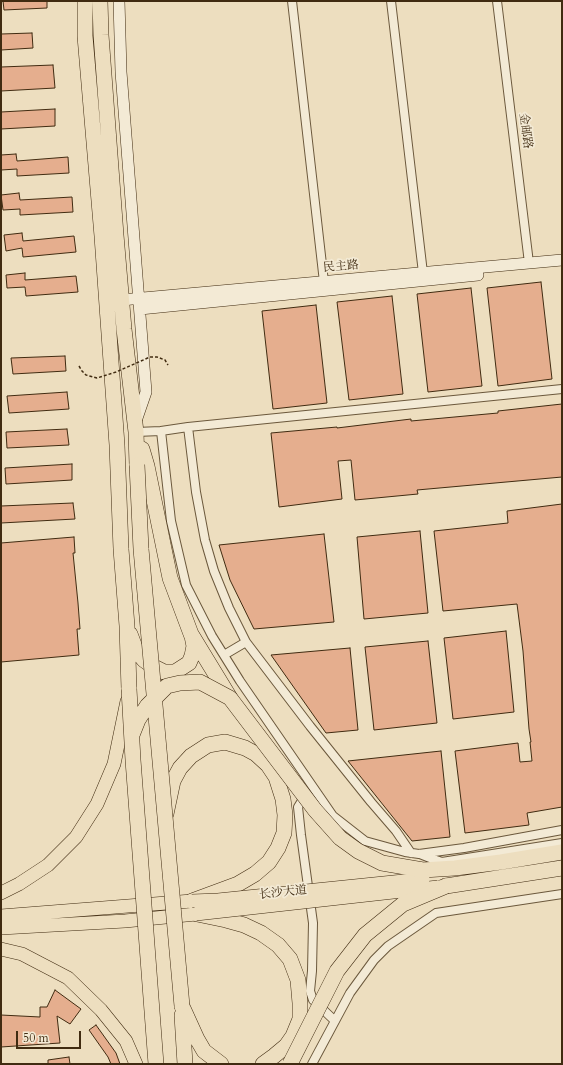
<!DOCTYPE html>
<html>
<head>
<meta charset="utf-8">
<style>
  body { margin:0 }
  #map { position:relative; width:563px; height:1065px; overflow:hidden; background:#eddebf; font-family:Cardo,serif }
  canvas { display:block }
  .frame { position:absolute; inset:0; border:2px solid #402b11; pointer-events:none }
  .scale { position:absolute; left:16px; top:1031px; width:65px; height:18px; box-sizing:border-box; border:2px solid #402b11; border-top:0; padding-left:5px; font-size:12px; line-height:14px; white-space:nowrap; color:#402b11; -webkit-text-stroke:3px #f3ead5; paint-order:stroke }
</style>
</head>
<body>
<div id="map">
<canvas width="563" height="1065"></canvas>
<div class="frame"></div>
<div class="scale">50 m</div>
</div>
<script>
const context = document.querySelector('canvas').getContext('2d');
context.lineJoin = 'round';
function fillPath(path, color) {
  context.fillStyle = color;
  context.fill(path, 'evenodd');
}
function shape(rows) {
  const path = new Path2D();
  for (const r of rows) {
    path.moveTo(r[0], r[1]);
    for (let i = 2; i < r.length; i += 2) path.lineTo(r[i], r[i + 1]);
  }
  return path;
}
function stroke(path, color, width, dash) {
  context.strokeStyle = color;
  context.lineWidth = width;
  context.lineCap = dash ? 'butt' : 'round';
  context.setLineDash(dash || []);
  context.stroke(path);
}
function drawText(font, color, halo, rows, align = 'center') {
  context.font = font + ' Cardo,"Noto Serif SC",serif';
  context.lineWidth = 3.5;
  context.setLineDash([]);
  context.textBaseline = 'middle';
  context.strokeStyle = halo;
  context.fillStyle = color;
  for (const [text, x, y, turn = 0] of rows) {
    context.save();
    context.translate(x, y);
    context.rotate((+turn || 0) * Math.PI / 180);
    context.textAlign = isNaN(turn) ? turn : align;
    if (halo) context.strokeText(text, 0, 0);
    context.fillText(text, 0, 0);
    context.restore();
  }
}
const building = shape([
  [3,1,47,1,47,8,4,10,3,1],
  [32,33,33,48,1,50,1,34,32,33],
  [53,65,55,88,1,91,1,67,53,65],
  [55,109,55,126,1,129,1,112,55,109],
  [16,154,17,161,68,157,69,173,17,176,17,169,1,170,1,155,16,154],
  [19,193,20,200,72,197,73,212,20,215,20,209,3,210,1,195,19,193],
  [22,233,23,241,74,236,76,252,23,257,22,248,6,251,4,235,22,233],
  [25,273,25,280,76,276,78,292,26,296,25,287,7,288,6,275,25,273],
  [541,282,552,379,498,386,487,288,541,282],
  [471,288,482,386,428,392,417,294,471,288],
  [392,296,403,394,349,400,337,302,392,296],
  [316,305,327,403,273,409,262,311,316,305],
  [65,356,66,371,13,374,11,358,65,356],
  [67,392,69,409,9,413,7,396,67,392],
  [562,404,562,477,417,490,418,494,355,500,351,460,338,461,342,499,279,507,271,433,337,427,337,428,411,419,411,421,498,413,498,411,562,404],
  [67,429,69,445,7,448,6,432,67,429],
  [72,464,72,480,6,484,5,468,72,464],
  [73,503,75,519,1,523,1,506,73,503],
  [562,504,562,807,527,813,529,825,465,833,455,751,518,743,520,762,532,761,530,742,531,742,529,729,523,651,517,604,443,611,434,531,508,523,507,511,562,504],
  [420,531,428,613,364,619,357,537,420,531],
  [324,534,334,622,254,629,230,580,219,545,324,534],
  [74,537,75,553,73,553,78,603,80,629,77,629,79,655,1,662,1,543,74,537],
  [506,631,514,712,453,719,444,638,506,631],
  [428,641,437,723,374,730,365,647,428,641],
  [350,648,358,730,326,733,271,655,350,648],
  [441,751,450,837,412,841,348,761,441,751],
  [55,990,81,1009,70,1024,57,1016,60,1043,1,1047,1,1015,40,1017,40,1007,47,1007,55,990],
  [96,1025,116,1053,120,1064,111,1064,108,1057,89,1030,96,1025],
  [69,1057,70,1064,48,1064,48,1060,69,1057]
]);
const street = shape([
  [292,1,324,282],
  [391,1,423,273],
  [497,1,529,263],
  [188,427,196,492,205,540,214,571,229,608,246,642,310,726,371,802,396,831,411,853],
  [161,431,188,427,562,389],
  [136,432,161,431,171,521,186,585,212,636,240,681,333,816,365,841,405,852,419,854,464,848,562,830],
  [224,655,246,642],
  [306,794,298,807,301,835,313,923,312,971,310,991,313,1000,335,1021],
  [420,854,430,858,442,862,562,843],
  [312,1064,350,993,374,960,388,946,436,913,562,894]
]);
const secondary = shape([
  [119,1,121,72,146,392,136,421],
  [121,300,562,260],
  [140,309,478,275]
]);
const primary = shape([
  [1,893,19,884,48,865,76,837,97,804,114,764,127,701],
  [1,916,192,901],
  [1,928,125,921,196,914],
  [1,949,22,954,68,978,101,1010,126,1041,136,1064]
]);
const highway = shape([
  [85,1,85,36,102,236,117,445,121,549,127,626,129,689],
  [100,1,101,35,116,235,124,329,136,432,137,465],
  [142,449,147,466,170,578,191,634,230,698],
  [130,634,136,650,144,660,154,667,164,672,175,672,189,663,192,656,194,646,192,636],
  [166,814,173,781,180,768,191,756,208,745,225,742,245,748,256,754,268,765,276,777,283,799,285,815,284,833,278,848,269,862,255,874,238,884,192,901],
  [423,870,455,868,501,862,562,852],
  [446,886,562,868],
  [197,914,226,920,244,925,261,933,278,945,290,959,298,980,300,1003,300,1019,293,1036,286,1046,274,1056,263,1064],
  [182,1006,197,1039,204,1051,221,1064],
  [182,1015,185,1064]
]);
const pathBridge = shape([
  [79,366,82,371,86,375,97,378,116,372,150,357,157,357,165,360,168,365]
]);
const primaryBridge = shape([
  [192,901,218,900,423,879],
  [196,914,438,887]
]);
const highwayBridge = shape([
  [137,465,141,549,182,1006],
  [129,689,133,760,156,1064],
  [132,735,138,720,147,706,167,686,180,683,200,682,230,698,315,810,340,838,358,851,382,863,423,870],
  [290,1064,337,971,365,935,403,904,446,886]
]);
const streetNames = [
  ["金邮路",525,131,83],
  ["民主路",341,267,-5],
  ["长沙大道",283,893,-6]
];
fillPath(building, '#e5ae8e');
stroke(building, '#402b11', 1);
stroke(street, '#6b583c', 10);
stroke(secondary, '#402b11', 12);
stroke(primary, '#402b11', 14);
stroke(highway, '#402b11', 16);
stroke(street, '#f3ead5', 8);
stroke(secondary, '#f3ead5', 11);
stroke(primary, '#eddebf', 13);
stroke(highway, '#eddebf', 15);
stroke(primaryBridge, '#402b11', 14, []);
stroke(highwayBridge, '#402b11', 16, []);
stroke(pathBridge, '#402b11', 1.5, [3, 2]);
stroke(primaryBridge, '#eddebf', 13);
stroke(highwayBridge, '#eddebf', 15);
drawText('12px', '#402b11', '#f3ead5', streetNames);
</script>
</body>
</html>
